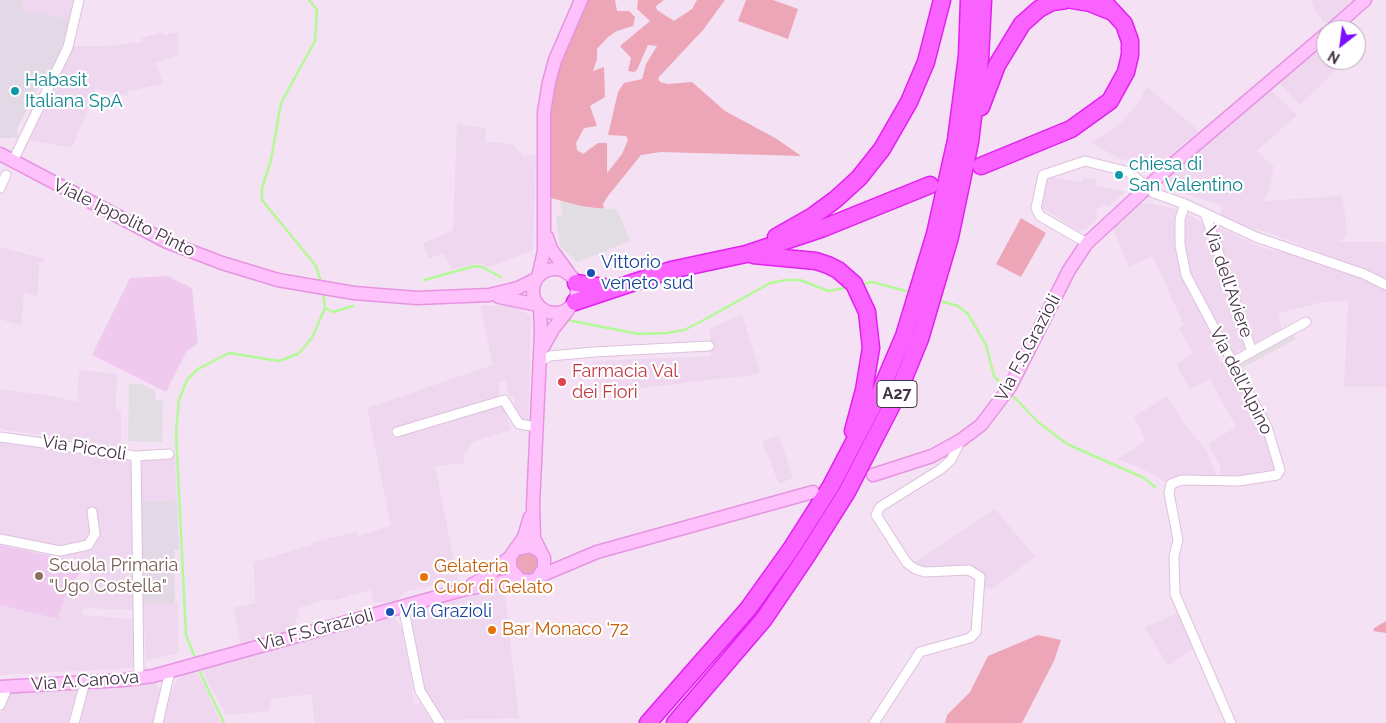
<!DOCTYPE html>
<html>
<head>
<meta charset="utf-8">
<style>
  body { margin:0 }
  #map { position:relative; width:1386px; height:723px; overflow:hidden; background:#f4e2f4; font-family:Raleway,sans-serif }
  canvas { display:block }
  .north { position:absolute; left:1316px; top:20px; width:50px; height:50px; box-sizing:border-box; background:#fff; border:1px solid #b4adb5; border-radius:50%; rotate:210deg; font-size:14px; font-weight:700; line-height:20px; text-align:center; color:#443246 }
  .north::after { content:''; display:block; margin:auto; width:18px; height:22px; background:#7b0eff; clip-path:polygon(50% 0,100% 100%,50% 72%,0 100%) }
</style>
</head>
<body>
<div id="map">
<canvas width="1386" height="723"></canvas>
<div class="north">N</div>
</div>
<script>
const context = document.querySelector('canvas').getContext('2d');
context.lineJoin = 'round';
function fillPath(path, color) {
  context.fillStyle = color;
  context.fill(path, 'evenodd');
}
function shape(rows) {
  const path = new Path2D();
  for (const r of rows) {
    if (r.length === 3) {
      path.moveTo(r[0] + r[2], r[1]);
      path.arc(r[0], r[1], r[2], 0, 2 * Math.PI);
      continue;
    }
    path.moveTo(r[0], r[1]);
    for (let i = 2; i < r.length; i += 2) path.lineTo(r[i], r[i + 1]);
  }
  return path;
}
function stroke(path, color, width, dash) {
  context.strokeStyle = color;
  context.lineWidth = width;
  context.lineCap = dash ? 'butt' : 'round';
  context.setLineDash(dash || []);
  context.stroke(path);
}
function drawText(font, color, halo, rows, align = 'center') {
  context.font = font + ' Raleway,sans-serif';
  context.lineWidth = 4.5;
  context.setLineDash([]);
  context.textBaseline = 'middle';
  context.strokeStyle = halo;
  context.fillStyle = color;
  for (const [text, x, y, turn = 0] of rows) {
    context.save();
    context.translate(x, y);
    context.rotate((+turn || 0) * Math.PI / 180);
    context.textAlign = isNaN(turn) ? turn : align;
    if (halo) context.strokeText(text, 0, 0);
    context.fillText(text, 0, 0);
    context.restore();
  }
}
const residential = shape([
  [21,0,74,0,71,19,21,11],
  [1312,0,1358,0,1336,19,1327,22,1323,21,1314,8],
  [162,32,164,35,179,32,178,55,155,63,163,83,127,92,128,96,96,89,72,148,29,140,74,46,108,46,143,42,141,38],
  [1322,48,1326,53,1326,60,1332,60,1338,68,1300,105,1279,83],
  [1147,87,1199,131,1155,168,1118,158,1090,142,1107,134,1121,122,1136,106],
  [1271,90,1297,115,1257,151,1274,167,1269,190,1264,201,1341,196,1343,200,1347,233,1342,240,1335,242,1386,242,1386,278,1270,233,1241,225,1220,215,1222,206,1163,186,1165,176],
  [457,124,486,128,486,142,513,144,523,156,536,155,533,250,487,268,483,264,474,264,452,269,443,253,429,259,423,243,453,230],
  [1051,177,1082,182,1083,177,1097,180,1096,185,1125,192,1109,207,1101,205,1100,209,1097,208,1096,220,1085,230,1079,231,1042,208,1046,181],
  [1147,203,1177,209,1175,222,1183,274,1190,292,1216,341,1210,345,1221,363,1226,360,1264,428,1277,472,1224,480,1221,475,1219,464,1208,444,1236,427,1210,379,1190,390,1176,364,1193,354,1179,328,1184,326,1153,256,1129,267,1112,227,1134,205],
  [1189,215,1203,223,1248,347,1231,356,1187,269,1183,235,1184,217],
  [1215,226,1261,247,1278,252,1287,250,1386,288,1386,387,1344,387,1348,301,1322,302,1279,313,1281,329,1253,344,1213,227],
  [0,247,45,259,44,263,39,262,38,296,24,292,21,326,0,319],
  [514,305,531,316,528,424,519,421,513,396,509,396,505,380,498,383,500,392,496,400,390,431,393,438,500,405,505,408,510,430,472,442,466,453,463,454,465,463,435,466,458,580,405,592,395,601,374,603,371,590,336,600,326,599,299,608,293,631,241,645,233,608,255,603,254,562,312,545,313,542,356,532,358,536,391,526,367,408,493,365,480,306],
  [742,314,760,373,746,376,594,393,591,361,711,356,710,329],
  [79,370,117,374,116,407,121,412,121,447,0,429,0,389,54,396,77,402],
  [1167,396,1183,422,1206,450,1217,477,1162,481,1151,473,1118,459,1146,441,1134,417],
  [779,436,793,478,779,484,762,441],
  [0,439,115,457,132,462,135,610,84,608,83,611,83,615,133,619,135,662,132,668,0,675,0,605,58,619,64,599,70,589,86,593,92,564,53,556,59,547,0,535],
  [175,455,177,501,140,502,142,457],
  [995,509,1035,557,991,590,989,587,985,590,977,574,919,570,915,562],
  [504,586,519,718,442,720,423,685,410,612],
  [143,603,178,603,178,653,146,661],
  [1179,613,1193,649,1168,666,1145,627],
  [394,617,402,628,413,686,412,693,414,704,421,703,433,723,314,723,312,694,271,699,270,711,226,715,201,668,333,631],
  [193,667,207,690,220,723,161,723,168,700,175,683,185,671],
  [152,680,161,690,155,723,78,723,90,686],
  [81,685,71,723,0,723,0,715,9,693]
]);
const industrial = shape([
  [0,0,21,0,22,11,71,19,59,54,49,74,46,73,17,128,18,138,0,138],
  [177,501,179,550,174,550,175,603,143,603,140,502]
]);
const education = shape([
  [167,276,192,288,198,343,187,351,166,392,92,355,130,278],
  [0,545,86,563,64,599,58,619,0,605]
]);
const green = shape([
  [587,0,615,0,617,11,629,11,635,17,633,26,617,31,608,37,597,49,597,59,593,71,604,67,605,97,590,106,597,126,584,128,576,143,577,150,583,154,598,143,607,143,607,173,622,154,628,140,626,136,608,135,618,92,624,83,642,79,646,64,657,46,648,45,637,70,634,72,628,71,631,58,620,46,650,21,637,9,638,0,664,0,656,6,657,10,674,21,692,9,697,0,725,0,703,30,658,78,660,82,668,84,692,82,725,111,777,139,801,156,661,152,641,155,608,196,603,204,604,209,580,206,551,198,548,195,550,114,554,83,560,62],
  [746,0,773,0,798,9,788,39,738,21],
  [1021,218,1046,233,1021,277,996,264],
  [527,563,12],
  [1386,621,1386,633,1373,631,1374,628],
  [1038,635,1061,640,1054,661,1022,723,945,723,947,715,970,692,988,656]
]);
const parking = shape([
  [560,201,590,208,617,209,630,241,577,262,560,246,556,216,563,215],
  [1293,334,1296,339,1242,368,1239,362],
  [129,384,141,384,155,391,156,400,163,400,162,442,128,441]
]);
const stream = shape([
  [309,0,317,10,315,41,281,103,271,160,262,188,262,200,316,266,321,282],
  [424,280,475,266,482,267,501,277],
  [860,285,872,282,910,292],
  [937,300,958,306,968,314,986,345,994,376,1004,387],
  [325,308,333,312,353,306],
  [567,320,639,334,667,333,684,330,702,321,770,283,786,280,800,280,828,291,850,287],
  [1011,394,1038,422,1067,444,1144,478,1155,487],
  [196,660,186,635,176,432,179,400,187,380,198,369,229,353,279,361,298,354,312,338,325,308,323,293],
  [198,668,224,723]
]);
const street = shape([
  [13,161,68,47,79,0],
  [0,188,6,175],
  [1185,204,1180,219,1180,245,1186,275,1267,427,1280,470,1277,475,1239,481,1182,480,1171,484,1169,493,1178,540,1174,556,1175,594,1231,723],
  [1205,213,1252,352],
  [1087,243,1040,216,1036,208,1043,175,1085,161,1129,172,1154,193,1185,204,1256,237,1364,274,1386,285],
  [540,361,550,356,594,352,709,346],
  [1231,363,1306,322],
  [397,432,504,400,519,424,537,427],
  [0,437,136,456,169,454],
  [136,456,139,678],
  [0,539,60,551,88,545,95,534,92,512],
  [403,606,420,691,440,723],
  [0,705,8,686],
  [74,723,85,682],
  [158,723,170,671],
  [874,723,920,652,970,638,976,632,980,577,969,570,925,572,915,569,907,563,876,515,880,507,941,469,951,460,961,440]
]);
const secondary = shape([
  [1331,30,1365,0],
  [0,154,167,242,222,263,278,280,354,293,417,298,489,295,518,288,536,279],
  [547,237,551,249,568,272],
  [555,291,22],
  [538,277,544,251,544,112,549,82,555,60,581,0],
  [499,297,538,305],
  [540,307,541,333,533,505,534,538,541,552],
  [543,347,553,329,568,310],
  [873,475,932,456,961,440,981,425,1010,387,1069,270,1087,243,1166,170,1326,34],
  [516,549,531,546,541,552,544,558,544,568,537,579,529,581,520,580,510,568,510,557,524,537,530,517],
  [540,576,597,552,813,492],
  [473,584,486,577,510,557],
  [0,687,123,680,153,676,462,590,512,580,525,581]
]);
const highway = shape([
  [1072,0,1090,3,1110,11],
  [981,107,997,65,1022,24,1039,9,1052,2,1066,0],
  [981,166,1071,129,1110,101,1126,72,1130,55,1130,41,1124,24,1102,0],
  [776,237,813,216,836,199,859,178,882,149,909,102,926,62,942,0],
  [753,255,816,261,828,265,838,270,854,284,867,312,871,348,864,390,853,431],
  [576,283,610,288],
  [575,302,671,270,746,254,821,229,930,185],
  [648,723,748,609,791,549,831,486,880,392,904,336,935,234,956,140,967,56,969,0],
  [675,723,764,619,806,557,847,492,897,395,920,339,950,237,970,142,980,59,983,0]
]);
const markers = [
  [15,91,5,"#0f9aa8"],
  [1119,175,5,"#0f9aa8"],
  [591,273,5,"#1a4fb4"],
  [562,382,5,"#e0444e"],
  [39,576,5,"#8d6e63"],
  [424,577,5,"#e8710a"],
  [390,612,5,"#1a4fb4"],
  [492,630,5,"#e8710a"]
];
const shields = [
  [897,394,40]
];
const shieldNames = [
  ["A27",897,394]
];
const cultureNames = [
  ["Habasit",25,81],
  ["Italiana SpA",25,102],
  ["chiesa di",1129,165],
  ["San Valentino",1129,186]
];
const streetNames = [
  ["Viale Ippolito Pinto",124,218,26],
  ["Via dell'Aviere",1228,282,71],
  ["Via F.S.Grazioli",1028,348,-62],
  ["Via dell'Alpino",1241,381,63],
  ["Via Piccoli",84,448,9],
  ["Via F.S.Grazioli",316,630,-15],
  ["Via A.Canova",85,681,-4]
];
const transitNames = [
  ["Vittorio",601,263],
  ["veneto sud",601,284],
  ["Via Grazioli",400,612]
];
const healthNames = [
  ["Farmacia Val",572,372],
  ["dei Fiori",572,393]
];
const educationNames = [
  ["Scuola Primaria",49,566],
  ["\"Ugo Costella\"",49,587]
];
const foodNames = [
  ["Gelateria",434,567],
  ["Cuor di Gelato",434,588],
  ["Bar Monaco '72",502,630]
];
fillPath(residential, '#efd7ef');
fillPath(industrial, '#e3d8e5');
fillPath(education, '#efcaee');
fillPath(green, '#eda6b7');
fillPath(parking, '#e2dce3');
stroke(stream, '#b3f996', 2.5);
stroke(street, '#ddc1de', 11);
stroke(secondary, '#e694e2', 15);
stroke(highway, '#e220f0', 19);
stroke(street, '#fff', 9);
stroke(secondary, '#ffc1fb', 12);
stroke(highway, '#fa62ff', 16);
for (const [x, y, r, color] of markers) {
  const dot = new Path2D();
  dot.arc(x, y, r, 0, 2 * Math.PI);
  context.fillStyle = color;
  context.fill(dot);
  stroke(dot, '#fff', 2);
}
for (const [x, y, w] of shields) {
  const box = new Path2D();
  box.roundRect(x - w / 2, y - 13.5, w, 27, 4);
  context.fillStyle = '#fff';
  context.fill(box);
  stroke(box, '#443246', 1);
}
drawText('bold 16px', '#443246', null, shieldNames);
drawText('18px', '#0d838f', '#fff', cultureNames, 'left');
drawText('18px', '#443246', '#fff', streetNames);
drawText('18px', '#164399', '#fff', transitNames, 'left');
drawText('18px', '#be3a42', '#fff', healthNames, 'left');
drawText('18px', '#785e54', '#fff', educationNames, 'left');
drawText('18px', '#c56008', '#fff', foodNames, 'left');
</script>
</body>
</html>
